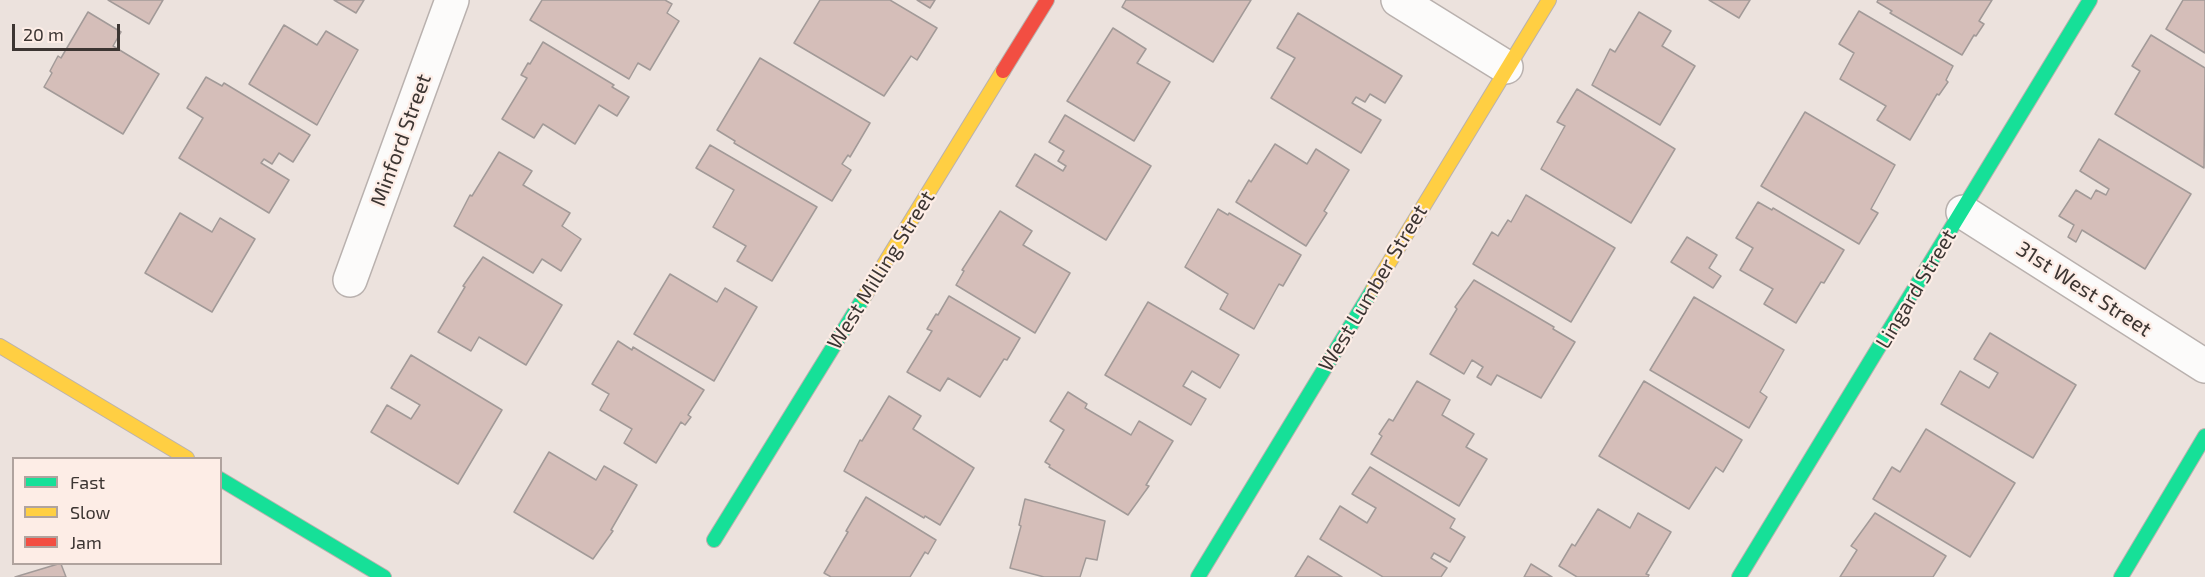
<!DOCTYPE html>
<html>
<head>
<meta charset="utf-8">
<style>
  body { margin:0 }
  #map { position:relative; width:2205px; height:577px; overflow:hidden; background:#ece2dd; font-family:"Exo 2",sans-serif }
  canvas { display:block }
  .legend { position:absolute; left:12px; top:457px; width:210px; height:108px; box-sizing:border-box; background:#fdede6; border:2px solid #b0a39e; margin:0; padding:8px 10px; list-style:none; font-size:18px; color:#3c3532 }
  .legend li { display:flex; align-items:center; gap:12px; height:30px }
  .legend b { width:30px; border:2px solid #b0a39e }
  .scale { position:absolute; left:12px; top:24px; width:108px; height:27px; box-sizing:border-box; border:3px solid #3c3532; border-top:0; padding-left:8px; font-size:18px; line-height:21px; white-space:nowrap; color:#3c3532; -webkit-text-stroke:4px #fdede6; paint-order:stroke }
</style>
</head>
<body>
<div id="map">
<canvas width="2205" height="577"></canvas>
<ul class="legend">
<li><b style="height:8px;background:#16e098"></b>Fast</li>
<li><b style="height:8px;background:#ffcf43"></b>Slow</li>
<li><b style="height:8px;background:#f24e42"></b>Jam</li>
</ul>
<div class="scale">20 m</div>
</div>
<script>
const context = document.querySelector('canvas').getContext('2d');
context.lineJoin = 'round';
function fillPath(path, color) {
  context.fillStyle = color;
  context.fill(path, 'evenodd');
}
function shape(rows) {
  const path = new Path2D();
  for (const r of rows) {
    path.moveTo(r[0], r[1]);
    for (let i = 2; i < r.length; i += 2) path.lineTo(r[i], r[i + 1]);
  }
  return path;
}
function stroke(path, color, width, dash) {
  context.strokeStyle = color;
  context.lineWidth = width;
  context.lineCap = dash ? 'butt' : 'round';
  context.setLineDash(dash || []);
  context.stroke(path);
}
function drawText(font, color, halo, rows, align = 'center') {
  context.font = font + ' "Exo 2",sans-serif';
  context.lineWidth = 4.5;
  context.setLineDash([]);
  context.textBaseline = 'middle';
  context.strokeStyle = halo;
  context.fillStyle = color;
  for (const [text, x, y, turn = 0] of rows) {
    context.save();
    context.translate(x, y);
    context.rotate((+turn || 0) * Math.PI / 180);
    context.textAlign = isNaN(turn) ? turn : align;
    if (halo) context.strokeText(text, 0, 0);
    context.fillText(text, 0, 0);
    context.restore();
  }
}
const building = shape([
  [108,0,163,0,149,24,108,0],
  [334,0,364,0,356,13,334,0],
  [542,0,665,0,672,4,667,13,679,21,650,70,638,63,629,79,530,20,542,0],
  [820,0,890,0,937,28,917,60,911,56,884,96,794,43,820,0],
  [917,0,935,0,930,8,917,0],
  [1126,0,1251,0,1213,62,1122,7,1126,0],
  [1709,0,1750,0,1739,18,1709,0],
  [1878,0,1992,0,1979,21,1984,24,1976,36,1974,35,1962,55,1890,13,1892,11,1877,2,1878,0],
  [2183,0,2205,0,2205,53,2166,29,2183,0],
  [1859,11,1953,66,1946,80,1948,82,1939,95,1937,94,1910,140,1877,120,1886,106,1840,79,1854,53,1839,44,1859,11],
  [88,12,121,32,113,46,159,74,123,134,44,87,52,73,50,71,58,56,61,58,88,12],
  [1639,12,1671,31,1662,46,1695,66,1660,125,1592,85,1610,49,1615,52,1639,12],
  [1298,13,1402,76,1385,103,1370,94,1365,102,1356,97,1352,103,1381,120,1361,153,1271,98,1295,58,1277,48,1298,13],
  [284,25,317,45,326,31,358,50,317,125,249,84,284,25],
  [1113,28,1146,49,1137,63,1170,82,1134,141,1067,101,1113,28],
  [2151,35,2205,68,2204,168,2115,114,2140,71,2132,66,2151,35],
  [543,42,614,85,612,87,629,97,617,116,599,105,575,144,543,124,534,138,502,119,527,78,521,75,528,63,530,64,543,42],
  [760,58,870,123,850,157,848,155,842,164,851,170,832,201,734,143,735,141,717,130,760,58],
  [206,77,222,86,224,83,310,135,293,162,279,153,272,164,264,159,261,163,289,180,269,213,179,158,203,118,187,108,206,77],
  [1577,89,1675,149,1631,223,1541,169,1565,126,1557,122,1577,89],
  [1805,112,1895,165,1871,209,1878,213,1859,244,1761,186,1805,112],
  [1065,115,1151,166,1106,240,1016,186,1035,154,1063,171,1066,166,1058,161,1064,151,1049,142,1065,115],
  [2099,139,2191,194,2145,269,2082,230,2076,242,2068,237,2074,225,2059,216,2076,190,2091,199,2096,190,2106,195,2109,189,2080,171,2099,139],
  [1275,144,1307,164,1316,149,1349,170,1324,211,1327,213,1306,246,1236,202,1249,180,1251,182,1275,144],
  [710,145,817,207,772,281,737,261,746,246,713,227,734,190,696,168,710,145],
  [499,152,532,171,523,185,570,213,562,226,581,239,561,271,542,259,533,273,454,226,470,195,472,196,499,152],
  [1526,195,1615,248,1571,322,1473,264,1492,232,1498,236,1508,220,1511,222,1526,195],
  [1758,202,1772,210,1773,208,1844,250,1824,283,1821,282,1796,323,1764,304,1773,289,1740,270,1753,248,1736,238,1758,202],
  [1218,209,1228,215,1229,213,1301,255,1283,286,1279,284,1254,329,1220,309,1228,294,1185,267,1218,209],
  [1000,211,1032,231,1023,245,1070,273,1035,333,956,285,964,271,962,270,1000,211],
  [180,213,212,232,220,218,255,239,212,312,145,273,180,213],
  [1687,237,1717,255,1709,268,1721,276,1713,288,1671,262,1687,237],
  [483,257,562,305,526,365,479,337,471,351,438,332,465,287,463,286,483,257],
  [670,274,717,302,725,288,757,307,714,381,634,334,670,274],
  [1474,280,1554,327,1553,329,1575,342,1541,398,1497,375,1491,385,1477,377,1483,367,1472,360,1464,374,1430,354,1457,309,1455,307,1474,280],
  [949,296,1020,338,1007,360,1004,359,980,397,948,378,940,391,907,372,932,331,927,329,936,314,938,315,949,296],
  [1694,297,1784,350,1760,392,1767,397,1749,428,1650,370,1694,297],
  [1148,302,1239,355,1220,388,1192,371,1183,386,1206,399,1191,425,1105,375,1148,302],
  [1990,333,2076,385,2033,458,1941,404,1960,371,1989,388,1998,373,1974,359,1990,333],
  [618,341,632,350,633,347,704,390,688,415,691,417,685,425,681,422,656,463,624,443,632,429,600,410,609,394,592,384,618,341],
  [411,355,502,410,458,484,371,432,387,405,411,419,420,405,391,388,411,355],
  [1417,381,1450,400,1442,415,1474,434,1466,447,1487,459,1459,506,1371,454,1382,436,1379,434,1389,419,1393,421,1417,381],
  [1644,381,1742,440,1723,472,1716,467,1689,509,1599,456,1644,381],
  [1068,392,1087,404,1085,408,1131,435,1139,421,1173,441,1146,485,1149,486,1128,515,1049,467,1050,465,1045,462,1064,430,1050,421,1068,392],
  [889,396,921,416,913,429,974,468,940,525,925,516,924,518,844,471,860,440,862,441,889,396],
  [1926,429,2015,483,1970,557,1873,499,1892,467,1900,472,1926,429],
  [549,452,596,480,604,466,637,485,611,530,613,531,593,559,514,512,549,452],
  [1370,467,1455,519,1450,528,1465,537,1450,562,1434,553,1431,558,1447,568,1441,577,1383,577,1320,539,1340,506,1367,523,1376,508,1352,494,1370,467],
  [866,497,936,540,928,554,925,552,910,577,831,577,824,573,848,532,846,531,866,497],
  [1025,499,1105,521,1097,560,1086,558,1080,577,1044,577,1010,568,1021,526,1019,525,1025,499],
  [1598,509,1630,528,1638,513,1671,532,1646,574,1649,575,1648,577,1577,577,1559,566,1572,544,1575,546,1598,509],
  [1875,513,1946,556,1933,577,1840,577,1857,550,1851,546,1875,513],
  [1308,556,1342,577,1295,577,1308,556],
  [58,564,61,564,66,577,15,577,58,564],
  [1531,564,1552,577,1524,577,1531,564]
]);
const street = shape([
  [1398,0,1506,67],
  [1963,212,2205,366],
  [350,280,452,0]
]);
const fast = shape([
  [220,479,384,577],
  [714,540,864,297],
  [1198,577,1373,289],
  [1739,577,2090,0],
  [2121,577,2205,436]
]);
const slow = shape([
  [1373,289,1549,0],
  [864,297,1003,71],
  [0,346,187,458]
]);
const jam = shape([
  [1003,71,1047,0]
]);
const streetNames = [
  ["Minford Street",401,140,-70],
  ["West Milling Street",881,270,-58],
  ["West Lumber Street",1373,288,-59],
  ["Lingard Street",1916,289,-59],
  ["31st West Street",2084,289,33]
];
fillPath(building, '#d5beb9');
stroke(building, '#a29a98', 1.5);
stroke(street, '#b9b1ae', 36);
stroke(fast, '#b9b1ae', 16);
stroke(slow, '#b9b1ae', 16);
stroke(jam, '#b9b1ae', 16);
stroke(street, '#fcfbfa', 33);
stroke(fast, '#16e098', 14);
stroke(slow, '#ffcf43', 14);
stroke(jam, '#f24e42', 14);
drawText('21px', '#3c3532', '#fdede6', streetNames);
</script>
</body>
</html>
